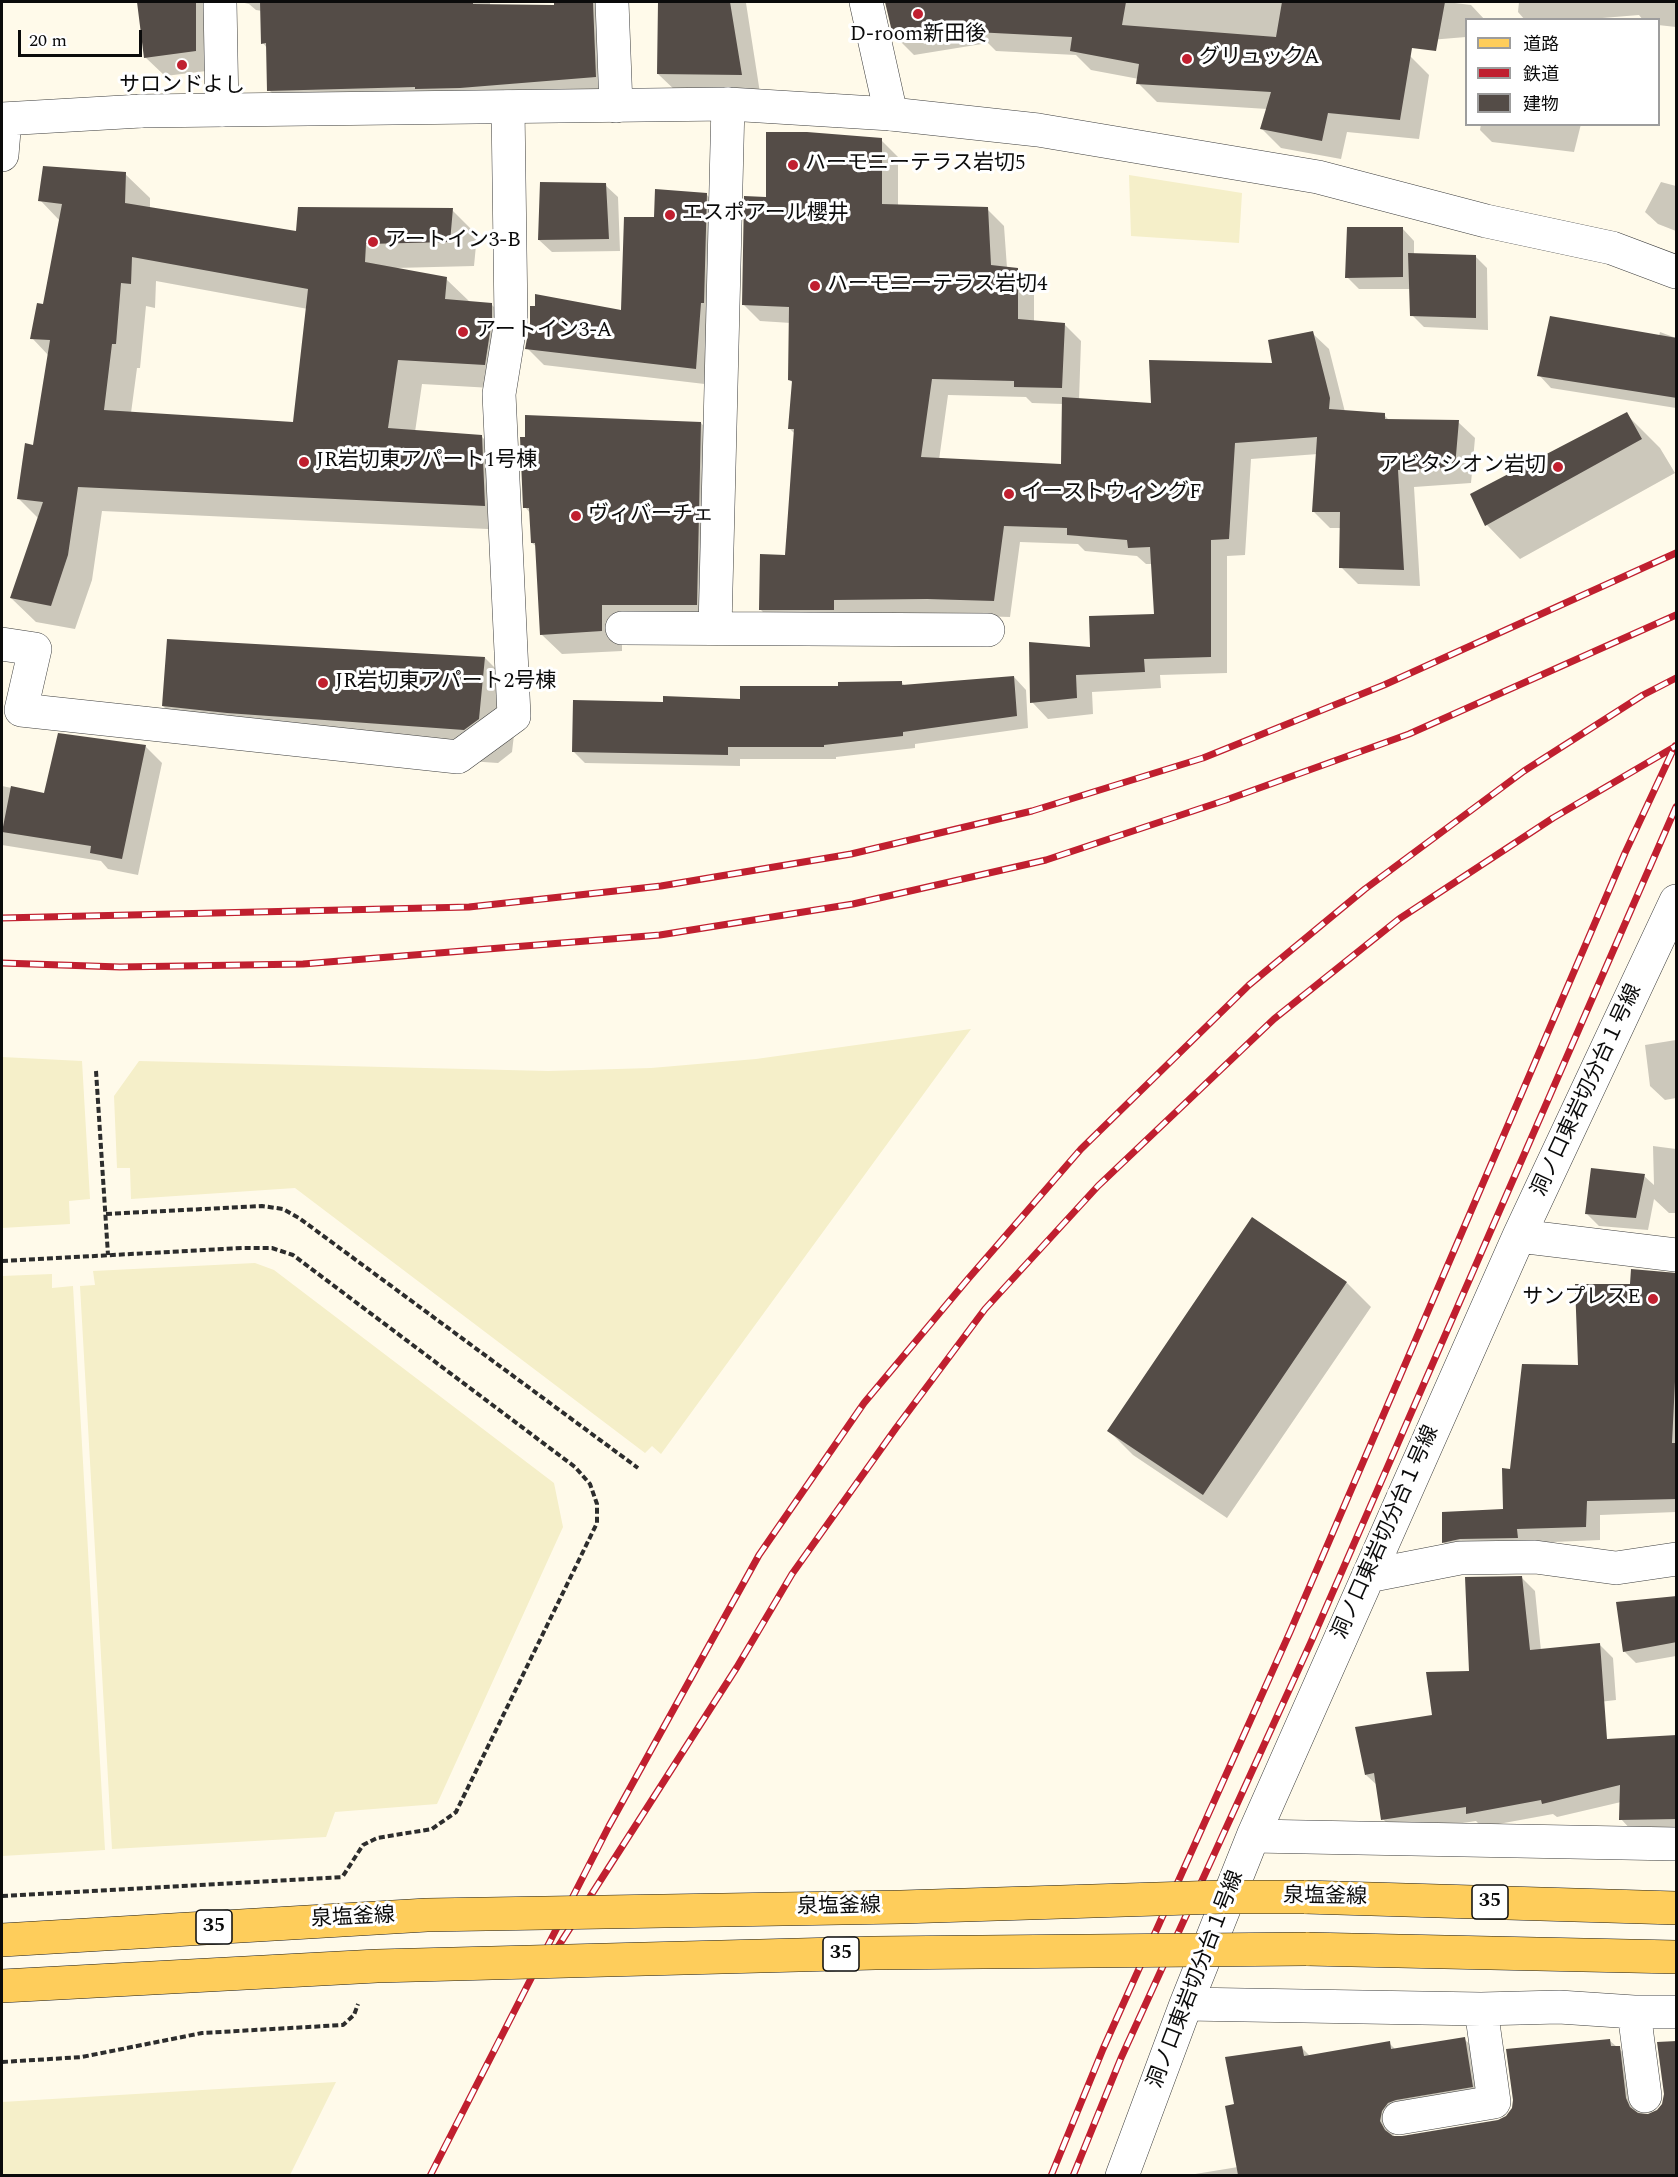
<!DOCTYPE html>
<html>
<head>
<meta charset="utf-8">
<style>
  body { margin:0 }
  #map { position:relative; width:1678px; height:2177px; overflow:hidden; background:#fffaea; font-family:Spectral,"Noto Sans JP",serif }
  canvas { display:block }
  .frame { position:absolute; inset:0; border:3px solid #0b0b0b; pointer-events:none }
  .legend { position:absolute; left:1465px; top:18px; width:195px; height:108px; box-sizing:border-box; background:#fff; border:2px solid #9d9d9d; margin:0; padding:8px 10px; list-style:none; font-size:18px; color:#0b0b0b }
  .legend li { display:flex; align-items:center; gap:12px; height:30px }
  .legend b { width:30px; border:2px solid #9d9d9d }
  .scale { position:absolute; left:18px; top:30px; width:124px; height:27px; box-sizing:border-box; border:3px solid #0b0b0b; border-top:0; padding-left:8px; font-size:18px; line-height:21px; white-space:nowrap; color:#0b0b0b; -webkit-text-stroke:4px #fff; paint-order:stroke }
</style>
</head>
<body>
<div id="map">
<canvas width="1678" height="2177"></canvas>
<div class="frame"></div>
<ul class="legend">
<li><b style="height:8px;background:#fecd5b"></b>道路</li>
<li><b style="height:8px;background:#c01f2f"></b>鉄道</li>
<li><b style="height:16px;background:#544c47"></b>建物</li>
</ul>
<div class="scale">20 m</div>
</div>
<script>
const context = document.querySelector('canvas').getContext('2d');
context.lineJoin = 'round';
function fillPath(path, color) {
  context.fillStyle = color;
  context.fill(path, 'evenodd');
}
function shape(rows) {
  const path = new Path2D();
  for (const r of rows) {
    path.moveTo(r[0], r[1]);
    for (let i = 2; i < r.length; i += 2) path.lineTo(r[i], r[i + 1]);
  }
  return path;
}
function stroke(path, color, width, dash) {
  context.strokeStyle = color;
  context.lineWidth = width;
  context.lineCap = dash ? 'butt' : 'round';
  context.setLineDash(dash || []);
  context.stroke(path);
}
function drawText(font, color, halo, rows, align = 'center') {
  context.font = font + ' Spectral,"Noto Sans JP",serif';
  context.lineWidth = 6;
  context.setLineDash([]);
  context.textBaseline = 'middle';
  context.strokeStyle = halo;
  context.fillStyle = color;
  for (const [text, x, y, turn = 0] of rows) {
    context.save();
    context.translate(x, y);
    context.rotate((+turn || 0) * Math.PI / 180);
    context.textAlign = isNaN(turn) ? turn : align;
    if (halo) context.strokeText(text, 0, 0);
    context.fillText(text, 0, 0);
    context.restore();
  }
}
const farmland = shape([
  [1129,175,1242,193,1239,243,1131,236],
  [971,1029,661,1454,652,1446,645,1453,295,1188,131,1199,130,1168,117,1168,114,1096,139,1061,548,1071,651,1068,756,1059],
  [2,1057,82,1061,90,1199,69,1201,70,1224,2,1228],
  [255,1263,274,1270,554,1483,563,1527,437,1804,335,1812,326,1837,112,1849,80,1286,95,1285,93,1271],
  [52,1274,52,1288,73,1286,105,1850,2,1856,2,1276],
  [336,2082,290,2175,2,2175,2,2102]
]);
const shadow = shape([
  [139,2,490,2,490,6,556,6,556,2,613,2,615,96,288,109,269,90,267,48,263,43,262,11,256,10,249,4,240,2,228,7,215,70,165,76,145,57],
  [660,2,800,2,746,3,760,93,678,93,658,74],
  [886,2,1447,2,1471,5,1485,20,1466,20,1466,37,1358,46,1410,56,1429,75,1419,139,1347,132,1341,159,1281,148,1262,129,1267,109,1157,102,1138,83,1139,79,1091,70,1076,55,996,51,988,43,914,55,894,35],
  [1519,2,1676,2,1676,27,1658,25,1658,20,1643,20,1639,15,1578,20,1525,20,1518,12],
  [1481,124,1581,124,1574,152,1492,142,1480,130],
  [881,140,898,157,898,206,987,209,1004,226,1007,268,1017,269,1034,286,1034,322,1065,325,1081,341,1079,400,1153,404,1274,364,1312,333,1329,349,1345,412,1384,415,1390,421,1458,422,1475,438,1471,483,1414,487,1420,586,1358,584,1341,567,1341,528,1330,528,1313,511,1318,454,1251,459,1245,555,1227,556,1227,673,1160,675,1161,688,1092,692,1093,714,1048,719,1032,702,1092,648,1156,615,1152,564,1146,564,1137,556,1085,551,1078,544,1020,542,1010,617,945,615,777,626,760,609,787,556,796,435,789,428,793,383,790,380,791,323,760,321,743,304,767,199],
  [948,395,1026,397,1032,403,1063,404,1062,465,939,460],
  [125,174,150,198,150,208,297,233,452,210,477,235,474,266,395,268,446,279,470,302,491,304,516,329,509,389,422,384,415,432,481,436,506,461,509,530,102,511,92,580,75,629,36,622,11,598,39,519,19,499,35,446,49,356,32,338,44,306,60,221,40,200],
  [156,281,308,309,294,424,131,413,137,368,140,368,146,306,155,308],
  [1661,182,1676,186,1676,231,1658,224,1645,212],
  [605,185,618,197,620,251,552,252,539,240],
  [706,194,723,211,713,385,544,365,527,348,622,311,655,218],
  [1402,228,1414,241,1414,255,1475,256,1487,268,1488,330,1424,327,1412,315,1411,289,1359,289,1347,277],
  [1660,332,1676,338,1676,408,1551,388,1539,375,1659,336],
  [1626,414,1660,448,1675,473,1520,559,1487,525,1472,494],
  [701,423,721,444,717,625,622,625,622,651,562,654,541,634,537,547,532,543,531,514,525,507],
  [485,658,519,692,512,752,498,763,262,747,197,740,163,706],
  [1014,677,1026,690,1028,728,915,744,915,748,836,757,836,759,740,759,740,766,585,763,573,751,664,704,742,701,901,682,905,686],
  [145,746,162,763,138,875,108,869,101,861,2,845,2,786,45,795],
  [1676,1040,1676,1098,1665,1100,1650,1086,1645,1045],
  [1653,1146,1676,1149,1676,1213,1669,1213,1654,1199,1648,1230,1599,1226,1587,1214,1644,1176,1654,1185],
  [1676,1275,1676,1512,1600,1515,1600,1540,1530,1543,1457,1556,1443,1542,1504,1511,1512,1470,1632,1285],
  [1347,1283,1371,1307,1227,1518,1133,1455,1109,1431],
  [1521,1577,1535,1591,1541,1651,1599,1644,1613,1658,1616,1700,1557,1707,1609,1740,1676,1737,1676,1833,1634,1833,1621,1819,1621,1802,1557,1817,1553,1814,1482,1827,1476,1821,1396,1833,1383,1819,1378,1786,1366,1775,1434,1716,1471,1672],
  [1676,1598,1676,1656,1636,1663,1624,1651],
  [1464,2039,1478,2052,1486,2100,1395,2125,1394,2137,1402,2138,1498,2122,1507,2117,1609,2040,1633,2061,1640,2114,1647,2116,1658,2112,1664,2103,1676,2042,1676,2176,1183,2176,1238,2167,1236,2106,1301,2047,1310,2056,1389,2043,1396,2050]
]);
const building = shape([
  [137,2,196,2,196,51,144,58],
  [260,2,473,2,473,4,554,5,554,2,593,2,596,77,460,88,415,89,415,87,267,91,266,43,261,44],
  [658,2,730,2,742,75,657,74],
  [885,2,1126,2,1122,25,1276,37,1282,2,1445,2,1436,51,1412,48,1400,120,1328,113,1322,141,1260,129,1271,92,1136,84,1139,64,1070,51,1072,37,975,32,975,23,893,36],
  [766,132,807,132,882,138,882,204,988,207,991,265,1018,268,1018,319,1065,323,1062,388,1014,387,1014,381,932,379,921,457,1061,464,1062,397,1151,403,1149,360,1272,363,1268,340,1313,331,1330,398,1329,409,1385,413,1385,419,1459,420,1455,467,1398,470,1404,570,1339,568,1340,512,1312,512,1317,437,1235,443,1229,539,1211,540,1211,657,1144,659,1145,672,1076,675,1077,698,1030,703,1029,642,1090,647,1089,616,1154,614,1150,547,1128,548,1127,540,1067,535,1067,528,1004,526,994,601,927,599,834,600,834,610,759,610,760,554,785,555,794,429,788,429,792,381,788,380,789,307,742,305,744,196,766,197],
  [43,166,126,172,125,203,296,231,298,207,453,208,450,242,366,244,365,262,447,277,445,299,492,303,492,319,485,365,398,360,388,428,482,435,485,506,78,487,68,555,51,606,10,598,43,502,17,499,25,443,33,445,50,340,30,339,37,303,43,304,62,204,38,201],
  [132,257,308,289,293,422,104,410,112,344,116,344,121,283,131,284],
  [540,182,606,183,609,239,538,240],
  [655,189,707,193,704,303,701,303,696,369,525,349,530,323,530,306,535,306,535,294,621,310,624,217,654,217],
  [1347,227,1403,227,1403,277,1345,278],
  [1408,253,1476,255,1476,318,1410,316],
  [1550,316,1677,338,1677,398,1537,376],
  [1627,412,1642,439,1485,526,1470,494],
  [525,415,701,422,697,605,602,605,602,631,540,635,535,543,531,543,529,508,523,508,520,437,525,437],
  [167,639,485,657,479,719,464,730,227,713,162,706],
  [1014,676,1017,716,903,732,903,736,824,745,824,747,728,747,728,755,572,752,573,700,663,702,663,696,740,699,740,686,838,686,838,682,902,681,902,685],
  [58,733,146,745,122,859,90,853,91,846,2,832,11,786,44,793],
  [1591,1168,1645,1174,1636,1218,1585,1214],
  [1252,1217,1347,1282,1203,1495,1107,1431],
  [1631,1269,1677,1273,1677,1341,1672,1443,1677,1443,1677,1499,1587,1501,1586,1527,1517,1529,1518,1538,1460,1539,1442,1543,1442,1512,1503,1509,1502,1468,1510,1469,1522,1364,1578,1365,1575,1284,1630,1284],
  [1522,1576,1530,1650,1600,1643,1607,1739,1677,1735,1677,1819,1619,1820,1620,1785,1542,1804,1541,1800,1466,1814,1466,1807,1381,1820,1374,1773,1365,1775,1355,1727,1432,1715,1426,1672,1469,1671,1465,1577],
  [1677,1596,1677,1642,1623,1652,1616,1602],
  [1465,2037,1473,2087,1396,2100,1388,2103,1382,2111,1380,2121,1385,2130,1393,2136,1402,2136,1498,2120,1506,2116,1512,2108,1513,2100,1506,2049,1610,2039,1611,2046,1620,2046,1626,2098,1630,2107,1638,2113,1648,2114,1657,2110,1662,2104,1664,2094,1657,2042,1677,2041,1677,2175,1238,2175,1225,2106,1234,2104,1225,2057,1302,2046,1304,2056,1390,2041,1391,2049]
]);
const path = shape([
  [96,1071,108,1255],
  [106,1214,262,1206,283,1209,299,1218,638,1468],
  [2,1261,242,1248,272,1248,293,1255,575,1467,590,1484,597,1504,597,1523,456,1812,432,1829,377,1838,363,1845,343,1876],
  [2,1896,343,1877],
  [2,2062,82,2057,202,2033,343,2025,354,2015,358,2004]
]);
const minor = shape([
  [220,2,222,110],
  [612,2,616,106],
  [866,2,891,114],
  [2,119,141,111],
  [2,155,5,119],
  [622,628,988,630],
  [715,628,728,104],
  [2,644,35,649,21,710,458,757,514,716,499,394,511,320,508,107],
  [1519,1236,1676,1255],
  [1368,1576,1460,1558,1535,1557,1616,1568,1676,1559],
  [1253,1836,1676,1844],
  [1186,2004,1481,2009,1559,2007,1634,2012,1676,2012],
  [1634,2012,1645,2096],
  [1399,2118,1494,2102,1481,2009],
  [1122,2176,1186,2004,1253,1836,1519,1236,1676,901]
]);
const tertiary = shape([
  [141,111,728,104,891,114,1038,130,1318,177,1486,221,1612,248,1676,272]
]);
const primary = shape([
  [1304,1897,1676,1908],
  [1306,1949,1676,1957]
]);
const rail = shape([
  [2,918,469,907,661,886,851,854,1032,811,1203,758,1384,685,1676,553],
  [2,963,120,967,303,964,660,935,853,904,1046,860,1226,800,1409,734,1676,615],
  [547,1964,737,1667,792,1574,896,1428,985,1309,1098,1186,1274,1019,1399,919,1553,818,1676,746],
  [430,2176,609,1826,759,1555,864,1403,968,1279,1081,1149,1249,985,1365,889,1524,771,1643,695,1676,678],
  [1051,2176,1103,2049,1290,1632,1625,853,1675,746],
  [1073,2176,1121,2058,1311,1642,1676,807]
]);
const primaryBridge = shape([
  [2,1940,427,1915,901,1907,1221,1897,1304,1897],
  [2,1986,377,1966,875,1953,1306,1949]
]);
const markers = [
  [918,14,6,"#c01f2f"],
  [1187,59,6,"#c01f2f"],
  [182,65,6,"#c01f2f"],
  [793,165,6,"#c01f2f"],
  [670,215,6,"#c01f2f"],
  [373,242,6,"#c01f2f"],
  [815,286,6,"#c01f2f"],
  [463,332,6,"#c01f2f"],
  [304,462,6,"#c01f2f"],
  [1558,467,6,"#c01f2f"],
  [1009,494,6,"#c01f2f"],
  [576,516,6,"#c01f2f"],
  [323,683,6,"#c01f2f"],
  [1653,1299,6,"#c01f2f"]
];
const shields = [
  [1490,1902,36],
  [214,1927,36],
  [841,1954,36]
];
const shieldNames = [
  ["35",1490,1902],
  ["35",214,1927],
  ["35",841,1954]
];
const poiNames = [
  ["D-room新田後",918,36,"center"],
  ["グリュックA",1199,59],
  ["サロンドよし",182,87,"center"],
  ["ハーモニーテラス岩切5",805,165],
  ["エスポアール櫻井",682,215],
  ["アートイン3-B",385,242],
  ["ハーモニーテラス岩切4",827,286],
  ["アートイン3-A",475,332],
  ["JR岩切東アパート1号棟",316,462],
  ["アビタシオン岩切",1546,467,"right"],
  ["イーストウィングF",1021,494],
  ["ヴィバーチェ",588,516],
  ["JR岩切東アパート2号棟",335,683],
  ["サンプレスE",1641,1299,"right"]
];
const streetNames = [
  ["洞ノ口東岩切分台１号線",1588,1091,-65],
  ["洞ノ口東岩切分台１号線",1387,1533,-66],
  ["泉塩釜線",1325,1898,1],
  ["泉塩釜線",839,1908,-1],
  ["泉塩釜線",353,1919,-3],
  ["洞ノ口東岩切分台１号線",1197,1980,-69]
];
fillPath(farmland, '#f5efc9');
fillPath(shadow, '#0003');
fillPath(building, '#544c47');
stroke(minor, '#3e3e3e', 34);
stroke(tertiary, '#3e3e3e', 34);
stroke(primary, '#1c1c1c', 34);
stroke(path, '#2d2d2d', 4, [6, 3]);
stroke(minor, '#fff', 33);
stroke(tertiary, '#fff', 33);
stroke(primary, '#fecd5b', 33);
stroke(rail, '#c01f2f', 7);
stroke(rail, '#fff', 4.5, [14]);
stroke(primaryBridge, '#1c1c1c', 34, []);
stroke(primaryBridge, '#fecd5b', 33);
for (const [x, y, r, color] of markers) {
  const dot = new Path2D();
  dot.arc(x, y, r, 0, 2 * Math.PI);
  context.fillStyle = color;
  context.fill(dot);
  stroke(dot, '#fff', 2);
}
for (const [x, y, w] of shields) {
  const box = new Path2D();
  box.roundRect(x - w / 2, y - 17, w, 34, 4.5);
  context.fillStyle = '#fff';
  context.fill(box);
  stroke(box, '#0b0b0b', 1.5);
}
drawText('bold 20px', '#0b0b0b', null, shieldNames);
drawText('21px', '#0b0b0b', '#fff', poiNames, 'left');
drawText('21px', '#0b0b0b', '#fff', streetNames);
</script>
</body>
</html>
